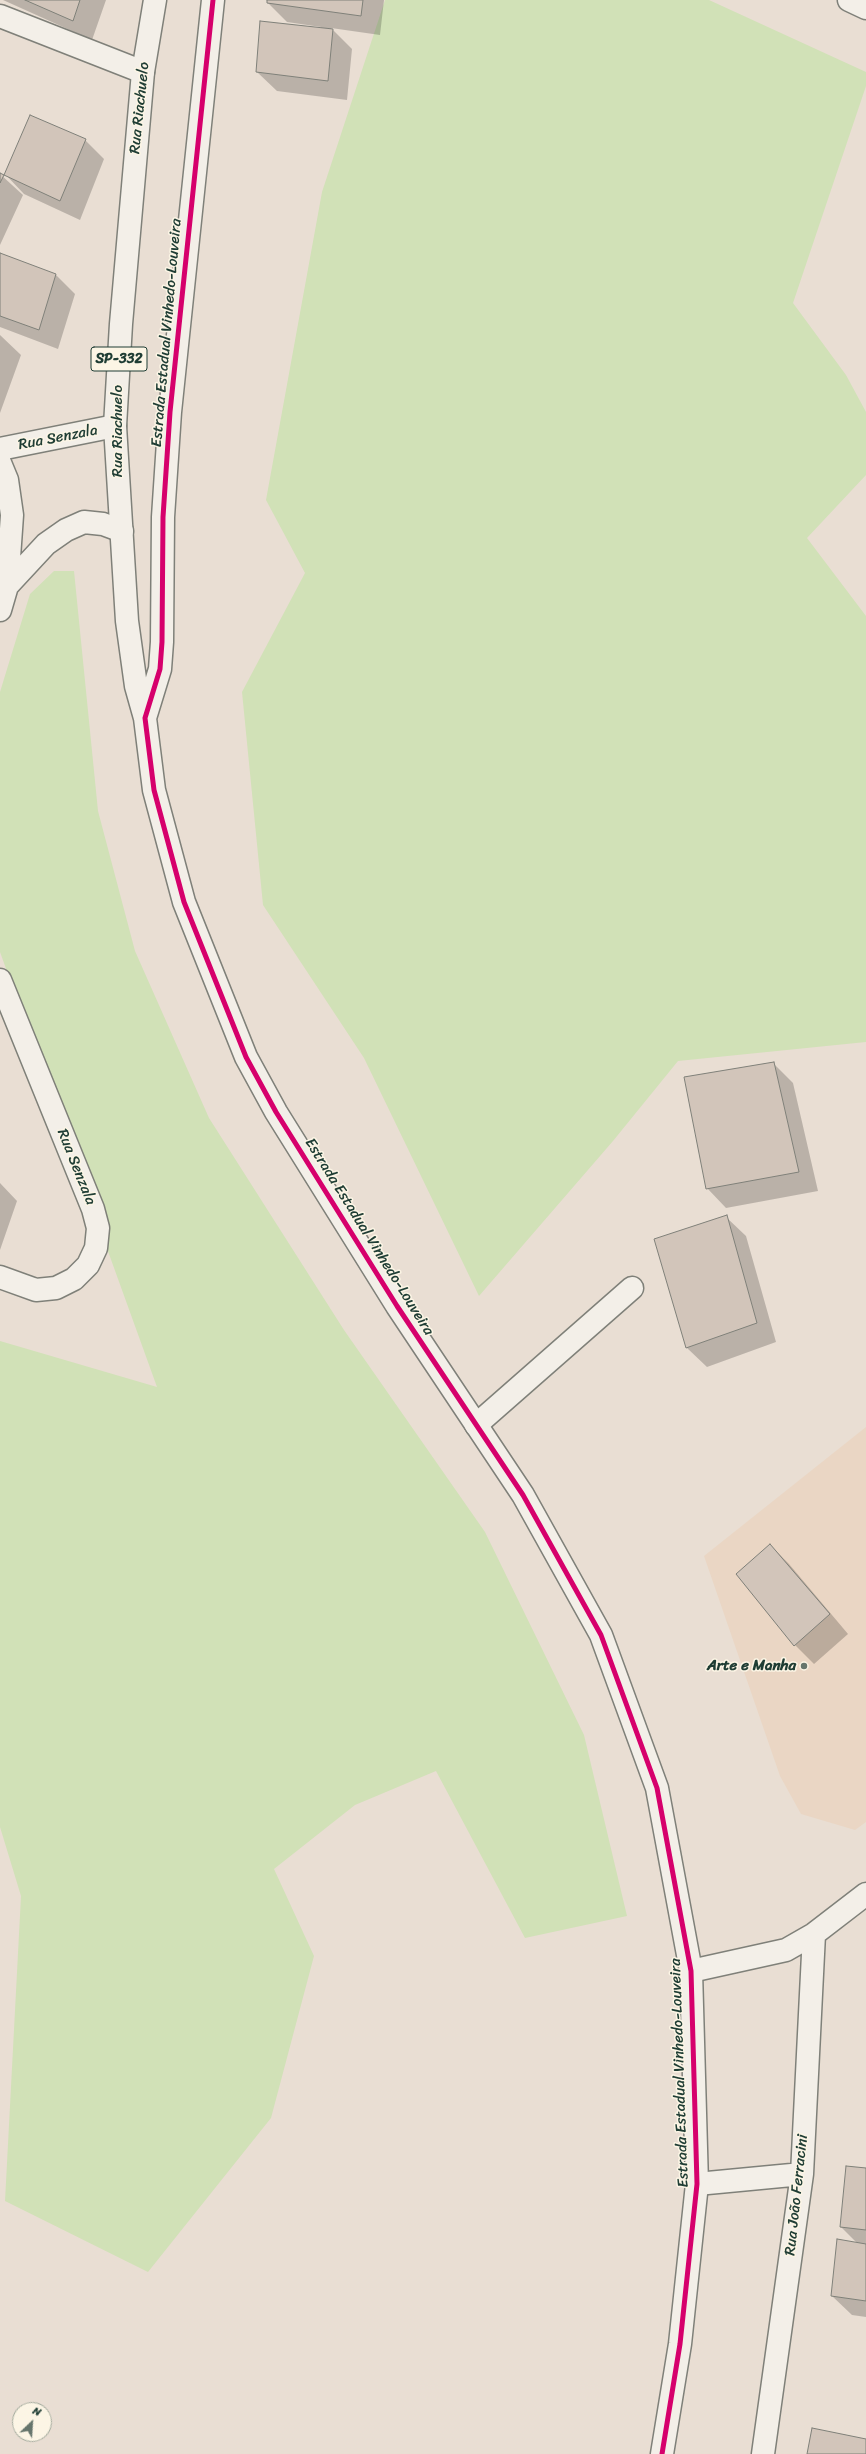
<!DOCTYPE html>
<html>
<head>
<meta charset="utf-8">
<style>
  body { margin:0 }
  #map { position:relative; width:866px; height:2454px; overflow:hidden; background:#e9ded3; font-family:Sriracha,sans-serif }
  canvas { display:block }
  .north { position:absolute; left:12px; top:2402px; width:40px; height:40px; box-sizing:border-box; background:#fcf5e5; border:1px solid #a4ab9e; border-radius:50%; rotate:25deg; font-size:11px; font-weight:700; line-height:16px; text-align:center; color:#1f3d34 }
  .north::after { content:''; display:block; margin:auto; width:14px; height:18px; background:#66756c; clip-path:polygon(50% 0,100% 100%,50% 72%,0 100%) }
</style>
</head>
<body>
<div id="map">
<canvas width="866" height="2454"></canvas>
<div class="north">N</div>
</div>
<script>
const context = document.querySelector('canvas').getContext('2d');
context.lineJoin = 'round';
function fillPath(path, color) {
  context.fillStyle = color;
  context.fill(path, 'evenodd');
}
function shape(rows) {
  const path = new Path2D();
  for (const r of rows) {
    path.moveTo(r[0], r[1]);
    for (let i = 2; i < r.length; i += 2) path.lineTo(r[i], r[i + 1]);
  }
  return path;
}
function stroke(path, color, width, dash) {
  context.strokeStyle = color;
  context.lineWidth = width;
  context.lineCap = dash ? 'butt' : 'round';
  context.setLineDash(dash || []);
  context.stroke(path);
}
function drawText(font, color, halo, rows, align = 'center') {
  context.font = font + ' Sriracha,sans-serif';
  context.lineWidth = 3;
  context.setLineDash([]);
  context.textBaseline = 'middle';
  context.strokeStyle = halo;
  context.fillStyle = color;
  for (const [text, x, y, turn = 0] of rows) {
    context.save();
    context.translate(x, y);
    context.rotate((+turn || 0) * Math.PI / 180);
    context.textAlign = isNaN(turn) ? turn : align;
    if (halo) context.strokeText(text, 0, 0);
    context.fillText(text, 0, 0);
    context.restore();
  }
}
const built = shape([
  [866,1427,866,1822,855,1830,801,1814,780,1776,704,1556]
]);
const green = shape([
  [385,0,709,0,866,72,866,86,793,303,846,375,866,412,866,475,807,538,866,616,866,1042,678,1061,613,1141,479,1296,364,1058,263,905,242,692,305,573,266,500,322,192],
  [54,571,74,571,98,811,135,951,209,1118,344,1330,485,1532,584,1735,627,1916,525,1938,436,1771,355,1805,274,1869,314,1956,271,2118,148,2272,5,2201,21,1896,0,1827,0,1341,157,1387,0,952,0,692,30,594]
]);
const shadow = shape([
  [3,0,106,0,92,40],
  [268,0,384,0,380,35,331,28,352,49,347,100,277,91,257,72,321,29,321,27,287,22,268,3],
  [85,140,104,159,80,220,24,194,5,174],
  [0,174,23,195,0,245],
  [0,254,56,275,75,294,58,349,0,327],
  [0,335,21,355,0,413],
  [774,1064,793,1083,818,1191,726,1208,707,1188],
  [0,1183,17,1201,0,1250],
  [726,1217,746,1236,776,1342,707,1367,687,1348,655,1239],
  [770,1545,789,1564,848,1634,814,1664,795,1645],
  [866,2169,866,2317,852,2315,832,2296,857,2243,841,2227]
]);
const building = shape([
  [25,0,80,0,73,21,25,0],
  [267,0,363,0,361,16,267,3,267,0],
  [260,21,333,29,328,81,256,72,260,21],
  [30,115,86,139,60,201,4,175,30,115],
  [0,173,4,175,0,183,0,173],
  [0,253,56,274,39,330,0,316,0,253],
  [774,1062,799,1172,706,1189,684,1077,774,1062],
  [727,1215,757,1323,686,1348,654,1239,727,1215],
  [770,1544,830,1614,794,1646,736,1574,770,1544],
  [846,2166,866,2168,866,2230,840,2227,846,2166],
  [837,2239,866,2244,866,2301,831,2296,837,2239],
  [812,2428,866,2439,866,2454,807,2454,812,2428]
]);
const minor = shape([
  [849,0,866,8],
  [0,16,143,72],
  [0,449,115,426],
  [0,463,7,480,12,515,7,586,0,610],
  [7,586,46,544,66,530,84,522,103,524,122,531],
  [0,980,93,1209,98,1228,96,1248,88,1265,74,1279,56,1288,36,1290,0,1277],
  [476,1425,632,1288],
  [691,1971,786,1950,814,1934,866,1894],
  [697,2184,802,2174],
  [763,2454,802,2174,814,1934]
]);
const major = shape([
  [213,0,170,412,163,517,162,642,160,669,145,718,154,790,184,902,246,1057,276,1112,397,1306,523,1495,601,1635,657,1788,691,1971,697,2184,680,2344,662,2454],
  [145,718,136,686,127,621,115,426,121,324,143,72,155,0]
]);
const cycleway = shape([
  [213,0,170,412,163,517,162,642,160,669,145,718,154,790,184,902,246,1057,276,1112,397,1306,523,1495,601,1635,657,1788,691,1971,697,2184,680,2344,662,2454]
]);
const markers = [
  [804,1666,4,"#66756c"]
];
const shields = [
  [119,359,56]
];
const shieldNames = [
  ["SP-332",119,359]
];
const streetNames = [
  ["Rua Riachuelo",140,108,-84],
  ["Estrada Estadual Vinhedo-Louveira",167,333,-85],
  ["Rua Riachuelo",118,431,-90],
  ["Rua Senzala",58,438,-11],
  ["Rua Senzala",76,1167,68],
  ["Estrada Estadual Vinhedo-Louveira",369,1237,58],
  ["Estrada Estadual Vinhedo-Louveira",680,2073,-92],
  ["Rua João Ferracini",797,2195,-84]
];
const poiNames = [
  ["Arte e Manha",796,1666]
];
fillPath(built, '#ead6c4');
fillPath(green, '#d1e1b7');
fillPath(shadow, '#0003');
fillPath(building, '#d2c5ba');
stroke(building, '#7f8079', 1);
stroke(minor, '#7f8079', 25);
stroke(major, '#7f8079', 25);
stroke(minor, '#f3efe8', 22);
stroke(major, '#f3efe8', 22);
stroke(cycleway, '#d6006c', 5);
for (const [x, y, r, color] of markers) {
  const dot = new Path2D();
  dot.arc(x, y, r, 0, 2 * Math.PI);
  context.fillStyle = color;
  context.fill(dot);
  stroke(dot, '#fcf5e5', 1.5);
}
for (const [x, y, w] of shields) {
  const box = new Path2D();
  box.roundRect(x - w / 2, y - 12, w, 24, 3);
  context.fillStyle = '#fcf5e5';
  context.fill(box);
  stroke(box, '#1f3d34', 1);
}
drawText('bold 14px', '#1f3d34', null, shieldNames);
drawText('15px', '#1f3d34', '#fcf5e5', streetNames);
drawText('bold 15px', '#1f3d34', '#fcf5e5', poiNames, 'right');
</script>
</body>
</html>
